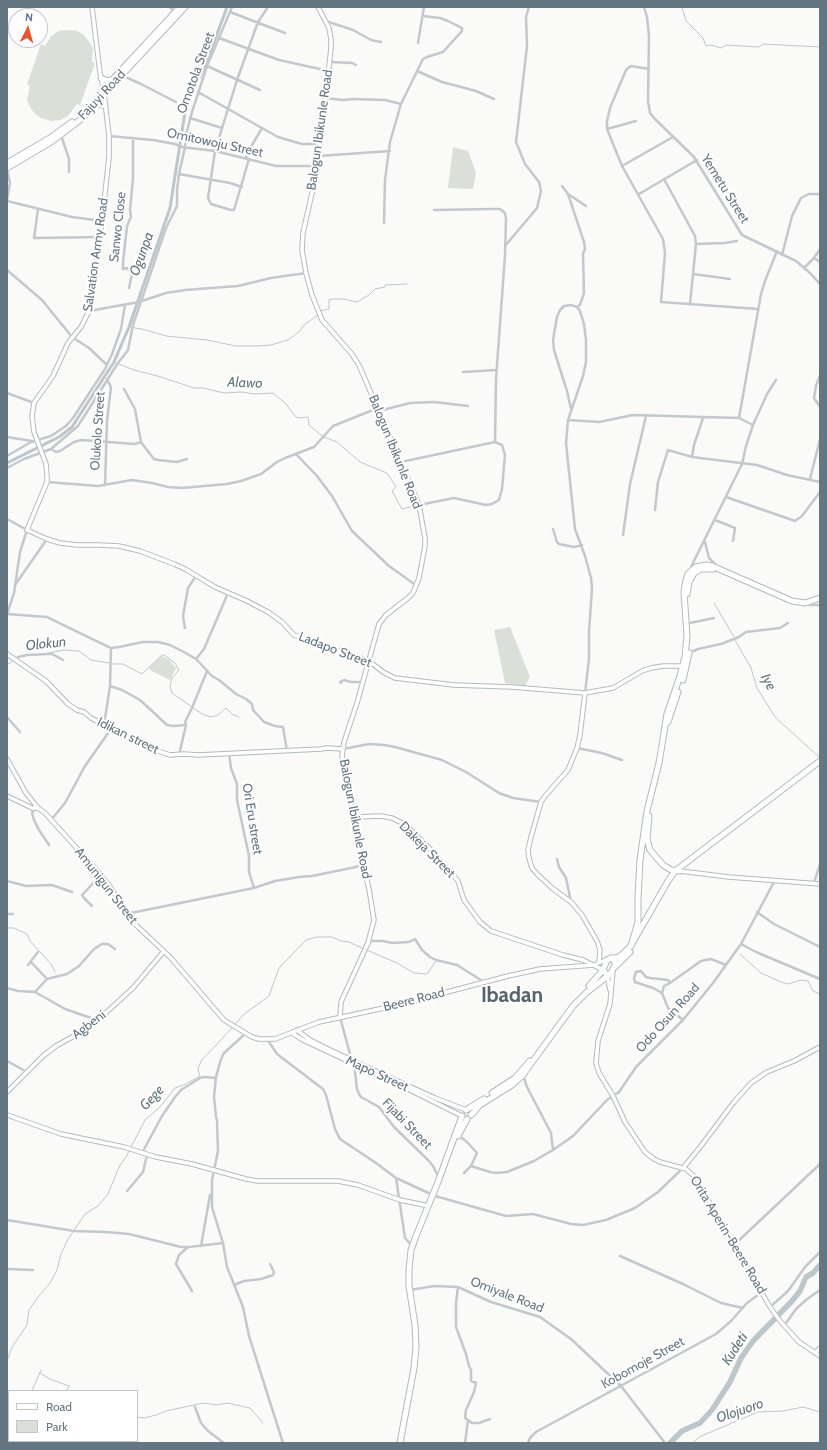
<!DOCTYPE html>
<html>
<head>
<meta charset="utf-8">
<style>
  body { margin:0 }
  #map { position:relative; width:827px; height:1450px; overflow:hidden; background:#fafaf8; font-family:Cabin,sans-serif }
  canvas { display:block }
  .frame { position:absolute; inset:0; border:8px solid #657683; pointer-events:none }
  .legend { position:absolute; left:8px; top:1390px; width:130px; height:52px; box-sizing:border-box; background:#fff; border:1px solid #c1c8cd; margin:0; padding:5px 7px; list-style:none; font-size:12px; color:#657683 }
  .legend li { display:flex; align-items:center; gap:8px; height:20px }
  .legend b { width:20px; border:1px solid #c1c8cd }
  .north { position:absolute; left:8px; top:8px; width:40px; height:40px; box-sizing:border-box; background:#fff; border:1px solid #c1c8cd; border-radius:50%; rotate:6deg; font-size:11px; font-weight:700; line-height:16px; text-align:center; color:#657683 }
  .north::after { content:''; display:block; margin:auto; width:14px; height:18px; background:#e4572e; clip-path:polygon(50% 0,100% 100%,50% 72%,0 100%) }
</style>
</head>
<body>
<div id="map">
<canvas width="827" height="1450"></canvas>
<div class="frame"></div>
<ul class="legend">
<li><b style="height:5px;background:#fff"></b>Road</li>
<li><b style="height:11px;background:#dadfd7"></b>Park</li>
</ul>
<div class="north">N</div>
</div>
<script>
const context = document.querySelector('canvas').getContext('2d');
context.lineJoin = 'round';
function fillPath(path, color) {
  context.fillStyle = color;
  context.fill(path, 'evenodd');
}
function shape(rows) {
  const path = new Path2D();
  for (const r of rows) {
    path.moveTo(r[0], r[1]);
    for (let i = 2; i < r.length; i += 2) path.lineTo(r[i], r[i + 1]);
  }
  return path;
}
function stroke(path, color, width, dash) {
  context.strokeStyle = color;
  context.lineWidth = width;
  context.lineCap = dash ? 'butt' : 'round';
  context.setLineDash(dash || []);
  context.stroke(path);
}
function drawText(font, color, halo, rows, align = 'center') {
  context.font = font + ' Cabin,sans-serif';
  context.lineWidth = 4;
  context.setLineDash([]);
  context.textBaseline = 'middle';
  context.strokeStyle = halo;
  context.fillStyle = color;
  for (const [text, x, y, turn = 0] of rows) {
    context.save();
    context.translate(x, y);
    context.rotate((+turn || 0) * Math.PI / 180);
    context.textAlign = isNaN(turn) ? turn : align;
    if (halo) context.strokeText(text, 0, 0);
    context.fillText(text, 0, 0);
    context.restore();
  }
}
const green = shape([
  [67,30,77,31,84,35,90,43,93,49,92,62,95,63,80,105,77,104,68,116,60,120,51,121,41,118,34,113,30,107,27,100,30,86,27,84,41,44,45,46,51,36,59,31],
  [453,147,468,151,476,173,473,189,448,188],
  [510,627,530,677,525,686,505,683,494,630],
  [162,656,169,660,176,668,170,680,150,670,149,668]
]);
const stream = shape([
  [682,7,686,21,703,38,706,46,711,45,721,48,726,45,759,47,763,44,820,47],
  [320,311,329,309,329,300,333,299,343,299,357,302,369,295,375,289,385,287,385,285,407,284],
  [129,327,142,329,166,336,207,340,236,346,258,346,271,345,288,340,300,331,304,325,318,315],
  [114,362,134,370,161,377,194,388,203,388,224,393,242,392,254,394,273,393,285,403,296,417,300,418,308,417,309,425,322,436],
  [324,437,337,442,360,462,387,473,396,487,392,491,402,509,414,506],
  [714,603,734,637],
  [735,640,751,668,757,688,775,717,820,758],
  [49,653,64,650,79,651,91,660,109,663],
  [7,663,9,664,17,657],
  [112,664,123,664,142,674,162,655,164,655,175,663,179,670,172,678,170,686,172,693,202,714,211,717,218,715,226,708,232,714,239,717],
  [7,928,14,928,27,934,30,941,51,964,55,972],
  [367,950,397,963,414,973,427,974,436,961],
  [740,954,761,973,781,982,789,984,800,980,808,981,813,991,820,994],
  [235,1025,243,1015,269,996,279,968,306,940,317,937,332,937,341,941,349,942,364,949],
  [7,1361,12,1347,27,1325,29,1310,38,1297,50,1283,57,1270,61,1254,68,1239,85,1214,98,1206,108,1194,120,1165,126,1157,145,1120,160,1107,175,1088,186,1084,200,1076,198,1069,201,1061,233,1027],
  [40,1373,50,1379,69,1386,67,1391],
  [32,1391,41,1370],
  [7,1398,9,1403],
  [137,1417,144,1418,156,1415,166,1411,203,1403,217,1405,227,1403,250,1408,263,1423],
  [18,1443,18,1441],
  [53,1443,58,1441],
  [693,1443,699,1437,758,1412,783,1411,803,1407,820,1412]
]);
const canal = shape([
  [7,463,59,437,72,427,114,362,129,327,170,208,185,112,194,87,205,67,227,7]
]);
const river = shape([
  [670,1443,682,1431,700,1423,712,1410,730,1382,741,1358,753,1341,792,1301,800,1291,806,1277,813,1273,820,1265]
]);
const street = shape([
  [170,7,174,12],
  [644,7,647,17,649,36,648,101,650,113,655,119,694,157,742,235,796,261,810,273,820,284],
  [230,12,285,33],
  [326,21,353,30,371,40,381,42],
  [219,38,279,60,329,71],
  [418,43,424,7],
  [330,62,352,63,356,65],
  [207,66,260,90],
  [649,69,631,66,626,70,610,108,607,121,607,129,622,166,663,239,665,253,661,302,758,309],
  [417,71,442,82,476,91,494,99],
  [121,75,141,84,176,102],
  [198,92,278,137,302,144,320,144],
  [325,98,343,100,353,99,385,100,401,104],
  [190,118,222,128],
  [607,129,636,121],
  [61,135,69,159,69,172],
  [109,136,153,140,175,144,182,147,215,151,276,166,318,166],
  [319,156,390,151],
  [246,158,248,152,262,128],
  [249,159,234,210,231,210,211,204,208,198,215,151,237,80,258,22,268,7],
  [622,166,673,137],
  [7,169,10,183,7,200],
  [179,174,230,183,242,187],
  [664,179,695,236,696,244,690,304],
  [562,186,568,194,586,206],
  [568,194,584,242,585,249,583,254,584,293,580,305,577,307],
  [639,194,697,160],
  [7,201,72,217,102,221],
  [38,209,34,238,100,237],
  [434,210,492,209,500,209,505,213,506,219,505,255,496,379,495,442],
  [384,223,385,180,390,142,401,104,423,59,427,57,443,52,462,31,462,28,448,21,440,18,423,16],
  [696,244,725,243,737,241],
  [505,246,537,208,541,191,539,182,525,164,516,142,527,46,526,17,529,7],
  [782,255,792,216,801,198,809,194,820,194],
  [814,258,820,262],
  [804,268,814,258,820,249],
  [7,270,42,300,72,337,89,348,107,365],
  [693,274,730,279],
  [129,288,132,274,127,268,123,269,123,262,127,226,131,217,130,210,133,179,133,138],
  [89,311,139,302,166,293,185,290,238,286,271,278,306,273],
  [463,372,496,370],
  [820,375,816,386,814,398,820,407],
  [124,389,135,409,141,442,150,454,154,459,158,460,177,462,187,459],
  [7,393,34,403],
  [571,409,567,391,554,350,553,340,557,317,560,310,564,306,571,305,577,307,580,311,584,324,586,340,586,362,583,376,568,420,566,443,575,529,585,556,591,578,592,588,589,632,589,659,585,693],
  [379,411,410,403,434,402,468,406],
  [739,418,761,294,765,281,777,251],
  [568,420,599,422,633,415,739,418,753,425,746,446,742,464,689,571],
  [753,425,767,394,776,380],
  [7,437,32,441],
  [51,449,56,452,60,451,74,442,81,440,135,444,141,442],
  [296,454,317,476,332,496,352,531,389,566,417,586],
  [7,456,31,442,51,436,66,426,73,418,105,369,112,354,121,329,125,305],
  [692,457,694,445,703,418],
  [401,462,495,442,502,445,505,455,502,489,499,500,492,504,486,505,454,498,419,505],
  [7,468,24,459,51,449,78,426,118,363,128,350,133,325,166,228,177,206,177,190,179,174,185,147,187,131,192,112,207,66,232,7],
  [810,479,820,439],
  [47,482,98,486,132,480,152,483,168,487,182,488,227,484,241,481,261,474,277,462,285,458,314,447,333,426,378,408],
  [105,485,107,421,111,387,107,379],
  [726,497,795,521,802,516,820,492],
  [655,510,658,482,668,450,692,457,757,465,787,475,820,482],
  [7,519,27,530,20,552,14,593,7,614],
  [715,520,735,528,733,541],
  [553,529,557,542,559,544,574,547,582,545],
  [623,535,630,484,646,416],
  [705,542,709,558,718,567],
  [15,585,47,539],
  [809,605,820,605],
  [7,614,47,617,111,648,119,647,143,642,158,642,170,645,184,652,196,659,212,676,219,680,236,694,246,699,252,704,253,710,264,722,275,726,283,727,287,751],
  [690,623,714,618],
  [185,628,183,616,188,588,196,576],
  [689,653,698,649,721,644,739,637,746,632,780,628,788,623],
  [196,659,204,649,228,593],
  [16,660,18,657,27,655,49,654,52,654,63,660],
  [341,683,340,682,344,680,351,682,363,682],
  [110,686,122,690,140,700,167,725,173,726,186,725],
  [7,717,20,732],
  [104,725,110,686,111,648],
  [577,748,602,753,622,760],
  [343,749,369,744,384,745,395,747,442,760,466,772,499,793,513,798,541,802],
  [229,753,231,768,237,784,237,800,249,856,249,872,254,888],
  [179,755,186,725,185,722,192,708,207,671],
  [35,808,32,813,34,820,39,830,49,845],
  [51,820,65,803,85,766,111,729],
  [557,859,559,867,566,878,571,902],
  [7,881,26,886,52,885,72,892],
  [814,883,820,864],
  [92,906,84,898,82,895,101,875],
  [757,912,774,924,820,947],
  [7,914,13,914],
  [126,914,254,888,275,881,299,877,312,876,356,867,363,864],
  [369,941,383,941,392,943,409,942,415,939,422,950,430,957,436,960,457,965,484,982],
  [741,944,756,952,820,979],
  [31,962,47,979],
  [28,965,38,952],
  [7,988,18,991,35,992,65,1009,97,1020],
  [35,992,47,979,67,974,79,966,94,949,102,944,108,944,115,949],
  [662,993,664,986,670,983],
  [340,1017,350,1054,354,1064,357,1089,359,1094,361,1097,379,1107,394,1127,428,1160,433,1166,439,1178],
  [683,1020,668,1008,662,993,653,988,635,982,634,978,636,972,641,971,646,977,650,978,668,980,670,983,701,961,711,959,726,965],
  [245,1034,224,1053,221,1059,216,1077,214,1097,216,1117,217,1120,218,1151,212,1180,212,1207,223,1243,227,1267,243,1307,249,1336,283,1443],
  [267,1039,277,1054,323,1089,326,1095,335,1129,340,1139,376,1163,396,1178,435,1196,506,1216,533,1214,571,1224,583,1225,606,1220,635,1208,658,1192,683,1168],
  [7,1061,27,1072],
  [458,1135,467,1142,477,1153,471,1166,464,1173],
  [553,1150,573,1136,607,1100,619,1092,636,1067,683,1020,713,983,741,944,775,880],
  [142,1153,162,1116,175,1097,181,1090,200,1078,204,1077,216,1078],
  [471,1166,490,1172,496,1173,507,1172,534,1161,553,1150,551,1133,527,1087,523,1075],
  [396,1178,405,1238,412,1246],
  [127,1191,143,1172,147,1155],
  [7,1220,74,1231,106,1232,129,1234,181,1247,189,1247,223,1243],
  [734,1245,820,1164],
  [201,1246,210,1195],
  [188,1247,179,1255,176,1264,192,1291],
  [620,1256,683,1284,721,1303,743,1308],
  [7,1269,33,1270],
  [234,1285,244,1281,261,1279,273,1275,274,1272,270,1264],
  [458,1287,456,1303,456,1327,466,1354,469,1366,471,1370,471,1381,476,1383,474,1392,466,1410,465,1418,472,1423,479,1423,490,1419],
  [410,1290,434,1286,458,1287,491,1302,540,1317,571,1339,621,1386,665,1443],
  [770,1307,788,1291,805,1267,820,1252],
  [784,1326,796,1309,806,1300,820,1290],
  [195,1407,201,1423,208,1431,224,1443],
  [465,1443,468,1420],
  [528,1443,530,1438,536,1432,716,1334,731,1321,747,1303,762,1292]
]);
const secondary = shape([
  [92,7,100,73,104,93,109,136,109,157,102,221,89,311,81,327,68,343,53,376,34,403,32,416,34,432,46,464,47,476,47,482,27,530,47,539,60,543,77,545,98,545,119,546,140,551,174,564,185,569,215,587,247,601,268,612,282,622,294,635,369,661,373,664,383,672,395,678,454,685,512,687,585,693,613,688,642,671,651,668,663,666,683,666],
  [318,7,329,28,331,39,331,48,318,166,303,233,302,250,306,273,312,295,322,320,351,353,359,365,419,505,425,538,425,546,419,578,413,593,408,598,386,615,379,624,357,703,344,742,342,755,345,779,348,794,355,817,357,839,369,889,374,920,368,943,341,1002,340,1017],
  [7,654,46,681,68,704,77,710,84,712,91,718,131,740,158,751,170,755,184,754,198,755,321,749,326,748,343,749],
  [585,693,580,735,577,748,568,770,545,796,541,802,531,837,528,850,529,858,532,868,537,874,552,888,571,902,582,915,597,941,600,950,599,962],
  [7,759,26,793,38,808,45,813,93,866,111,888,126,914,138,927,170,957,224,1020,252,1037,259,1039,275,1039,319,1022,398,1005,508,976,540,969,594,965,608,959],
  [7,796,32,808,38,808],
  [355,817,381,816,392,818,406,825,432,851,458,881,464,900,480,922,491,931,563,955,583,960,603,970],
  [680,871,729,877,820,884],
  [613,971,610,1004,598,1041,596,1063,599,1073,613,1096,625,1122,645,1152,654,1159,660,1162,686,1169,695,1177,770,1307,780,1321,799,1342,820,1356],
  [607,975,610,990],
  [297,1030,310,1040,332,1051,435,1098,466,1110],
  [292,1033,303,1040,412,1091,462,1116],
  [7,1092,43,1056,56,1046,83,1031,98,1020,133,988,164,951],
  [7,1115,61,1134,124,1147,156,1157,192,1164,246,1179,257,1181,338,1181,358,1185,400,1200,429,1206],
  [683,1168,701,1146,734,1102,751,1083,767,1072,794,1061,820,1047],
  [815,1353,820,1348]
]);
const highway = shape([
  [101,78,105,80,112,81],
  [100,93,180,7],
  [96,103,105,106],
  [7,163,50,138,72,122],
  [7,168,51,142,80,120,185,7],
  [687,594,689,582,694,573,701,569,713,569],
  [683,680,689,653],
  [668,722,678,692],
  [649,816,647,839,650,850,663,865,671,870,680,871],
  [631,946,638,922,638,898,640,860,647,811,659,763,667,714,680,676,685,657,687,636,684,592,686,580,688,574,696,567,706,565,712,566,792,601,805,603,820,598],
  [611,958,615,961,615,965,611,973,607,975,603,970,607,960,609,959,619,957,630,947,668,881,675,871,820,761],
  [615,967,630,952],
  [589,986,603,970],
  [492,1093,515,1078,530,1061],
  [466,1110,484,1099],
  [471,1115,480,1105,512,1085,522,1076,573,1006,586,993,609,975],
  [458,1136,467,1119],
  [400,1443,414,1368,416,1347,415,1325,409,1286,409,1269,411,1250,416,1236,438,1182,462,1116]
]);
const streetNames = [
  ["Omotola Street",196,73,-70],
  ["Fajuyi Road",102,95,-47],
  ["Balogun Ibikunle Road",320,130,-82],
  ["Omitowoju Street",215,143,12],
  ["Yemetu Street",725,189,58],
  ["Sanwo Close",118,227,-84],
  ["Salvation Army Road",96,255,-82],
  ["Olukolo Street",98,431,-86],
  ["Balogun Ibikunle Road",395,452,68],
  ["Ladapo Street",335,650,21],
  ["Idikan street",128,736,26],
  ["Ori Eru street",252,819,81],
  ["Balogun Ibikunle Road",355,819,79],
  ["Dakeja Street",427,850,45],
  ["Amunigun Street",106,886,52],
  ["Beere Road",414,1000,-14],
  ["Odo Osun Road",668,1018,-48],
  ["Agbeni",89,1025,-37],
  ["Mapo Street",377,1074,25],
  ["Fijabi Street",407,1124,46],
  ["Orita Aperin-Beere Road",728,1235,59],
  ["Omiyale Road",507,1295,21],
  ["Kobomoje Street",643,1363,-29]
];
const waterNames = [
  ["Ogunpa",142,254,-70],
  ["Alawo",245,383,2],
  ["Olokun",46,644,-6],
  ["Iye",768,682,62],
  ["Gege",152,1098,-47],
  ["Kudeti",735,1349,-57],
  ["Olojuoro",740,1411,-19]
];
const townNames = [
  ["Ibadan",512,996]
];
fillPath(green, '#dadfd7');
stroke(stream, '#bbc7cb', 1);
stroke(canal, '#bbc7cb', 3);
stroke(river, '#bbc7cb', 5.5);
stroke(secondary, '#b3babf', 5.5);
stroke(highway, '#b4b9bd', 7);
stroke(street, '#c3c8cc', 2.5);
stroke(secondary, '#fff', 3.5);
stroke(highway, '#fff', 5);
drawText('13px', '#657683', '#fff', streetNames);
drawText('italic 14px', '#60757c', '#fff', waterNames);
drawText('bold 21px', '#57646e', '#fff', townNames);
</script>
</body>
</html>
